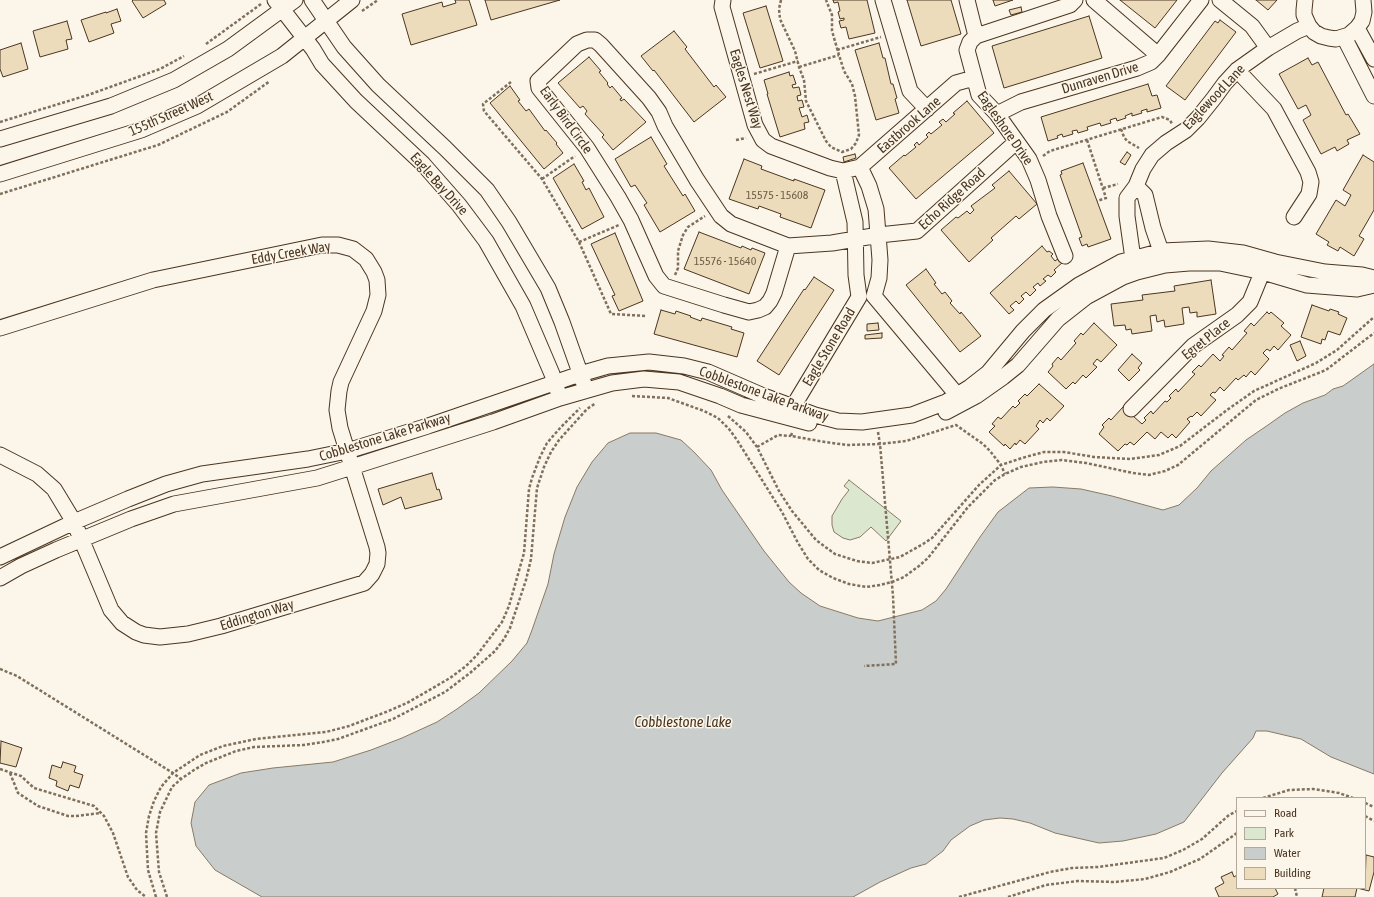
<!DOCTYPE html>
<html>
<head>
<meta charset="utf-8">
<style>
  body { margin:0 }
  #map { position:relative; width:1374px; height:897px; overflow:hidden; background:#fbf6e9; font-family:"Asap Condensed",sans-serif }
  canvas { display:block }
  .legend { position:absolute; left:1236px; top:797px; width:130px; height:92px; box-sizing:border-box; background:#fbf6e9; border:1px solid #b4a999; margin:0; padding:5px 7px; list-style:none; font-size:12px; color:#4a3520 }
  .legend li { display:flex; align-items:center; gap:8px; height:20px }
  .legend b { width:20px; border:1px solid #b4a999 }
</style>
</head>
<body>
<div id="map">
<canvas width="1374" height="897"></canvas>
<ul class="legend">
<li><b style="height:5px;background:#fbf6e9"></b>Road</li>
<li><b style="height:11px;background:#dce7d0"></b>Park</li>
<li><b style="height:11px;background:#c9cecd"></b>Water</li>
<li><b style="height:11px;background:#ecdcbc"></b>Building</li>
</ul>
</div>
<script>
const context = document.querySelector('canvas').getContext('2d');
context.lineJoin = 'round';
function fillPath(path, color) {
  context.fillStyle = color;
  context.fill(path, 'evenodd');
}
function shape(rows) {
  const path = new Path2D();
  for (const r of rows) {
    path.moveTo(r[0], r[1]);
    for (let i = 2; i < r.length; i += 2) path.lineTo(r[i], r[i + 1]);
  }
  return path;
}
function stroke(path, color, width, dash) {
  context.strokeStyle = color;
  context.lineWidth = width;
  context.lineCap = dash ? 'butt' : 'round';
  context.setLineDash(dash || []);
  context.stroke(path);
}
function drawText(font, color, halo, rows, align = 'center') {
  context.font = font + ' "Asap Condensed",sans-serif';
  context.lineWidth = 3;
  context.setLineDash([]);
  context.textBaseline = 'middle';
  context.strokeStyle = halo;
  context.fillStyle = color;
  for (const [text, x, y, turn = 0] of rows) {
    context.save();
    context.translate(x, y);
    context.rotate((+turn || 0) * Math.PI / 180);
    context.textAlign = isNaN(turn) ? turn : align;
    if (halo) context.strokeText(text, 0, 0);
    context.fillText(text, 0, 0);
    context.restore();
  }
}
const green = shape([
  [849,480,901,521,886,541,871,527,860,537,850,540,843,538,834,532,832,525,832,516,842,499,849,490,844,486,849,480]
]);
const water = shape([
  [1374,364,1374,774,1331,757,1301,739,1267,731,1256,731,1253,738,1222,773,1184,822,1156,834,1123,841,1099,843,1055,833,1030,823,1013,819,1000,818,984,820,970,826,951,840,943,851,926,864,911,868,880,882,853,897,262,897,215,870,196,846,191,823,195,802,209,785,241,773,273,768,333,762,371,750,402,738,437,722,457,709,479,693,512,661,527,643,532,630,548,584,554,554,565,517,577,487,592,462,608,443,630,433,656,433,681,440,694,452,711,470,722,490,764,551,789,582,801,593,820,606,858,618,878,621,922,610,936,601,946,589,980,537,998,512,1029,488,1053,487,1081,489,1112,496,1163,510,1179,505,1197,488,1211,471,1246,440,1268,425,1285,413,1303,403,1325,395,1333,389,1343,386,1374,364]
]);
const building = shape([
  [133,0,164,0,166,4,143,18,132,1,133,0],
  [455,0,469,0,477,25,411,45,402,14,442,2,443,7,456,3,455,0],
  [485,0,560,0,491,20,485,0],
  [833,0,867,0,875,33,849,39,846,27,841,28,839,21,844,20,844,18,840,19,838,12,840,11,838,2,834,3,833,0],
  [907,0,951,0,961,34,921,46,907,0],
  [993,0,1013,0,995,6,993,0],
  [1120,0,1177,0,1155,28,1120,0],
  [1256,0,1277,0,1268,10,1256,0],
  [766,6,783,61,760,68,743,13,766,6],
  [1021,7,1022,12,1011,15,1009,10,1021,7],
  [117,9,121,21,111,24,114,33,89,42,81,20,106,12,106,13,117,9],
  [1089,16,1102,58,1004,88,992,46,1089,16],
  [1220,20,1236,32,1185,100,1166,86,1215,21,1218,23,1220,20],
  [67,21,72,39,66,40,68,49,40,57,33,31,67,21],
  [674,31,687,47,685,49,714,87,716,85,726,97,694,122,654,70,653,71,641,56,674,31],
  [21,43,28,69,3,77,0,69,0,50,21,43],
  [879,43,883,58,885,58,891,84,893,84,897,98,895,99,899,113,876,120,855,50,879,43],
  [589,57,601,71,599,72,608,83,607,84,610,88,612,86,622,98,620,99,621,101,624,99,646,122,613,150,602,137,604,135,585,114,587,111,583,106,580,108,558,83,589,57],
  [1308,58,1312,65,1318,62,1346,115,1348,114,1360,134,1347,140,1349,144,1337,151,1335,147,1321,154,1303,120,1311,115,1306,105,1298,109,1279,74,1308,58],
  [789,72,790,76,793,75,796,84,792,85,793,88,799,87,801,95,797,96,798,101,802,100,804,107,799,108,802,117,807,115,809,122,804,123,805,129,780,137,767,94,768,94,764,80,789,72],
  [1148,84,1152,96,1157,95,1161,108,1147,112,1147,109,1141,111,1142,113,1132,116,1132,113,1125,116,1126,118,1117,121,1116,118,1110,120,1111,123,1101,126,1100,123,1087,127,1088,130,1078,133,1077,130,1072,131,1073,134,1063,137,1062,134,1057,136,1058,138,1048,141,1041,117,1148,84],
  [510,86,520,100,518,101,526,111,529,109,545,131,546,130,557,143,556,144,563,153,544,169,490,103,510,86],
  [967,101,994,133,916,199,889,168,904,155,905,156,916,147,914,145,917,142,919,145,928,137,926,135,929,132,931,134,942,125,939,122,943,119,946,122,955,114,953,113,967,101],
  [651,137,667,164,664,166,683,196,685,194,695,211,660,232,644,205,647,203,635,185,631,187,615,159,651,137],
  [1127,152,1131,155,1125,165,1120,162,1127,152],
  [855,154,856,158,844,162,843,157,855,154],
  [1363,155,1374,162,1374,210,1359,236,1364,239,1354,256,1340,247,1338,251,1327,245,1329,242,1316,234,1336,200,1345,206,1351,195,1343,190,1363,155],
  [744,159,762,166,761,169,791,180,794,181,794,179,825,190,811,228,780,217,781,214,759,206,758,209,729,199,744,159],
  [1083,163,1111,239,1088,247,1087,244,1082,246,1079,238,1082,237,1060,175,1062,174,1061,171,1083,163],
  [574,164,584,181,582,182,586,190,589,188,604,217,582,229,553,178,574,164],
  [1009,171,1037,204,1019,219,1016,216,991,238,993,240,969,262,941,230,956,217,958,218,967,211,970,214,974,210,971,206,995,188,992,185,1009,171],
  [699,232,741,248,742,246,751,250,752,248,765,253,749,294,684,269,699,232],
  [615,233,643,301,619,311,612,296,615,295,591,244,615,233],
  [1042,246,1047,252,1049,251,1053,254,1051,256,1055,261,1059,258,1063,262,1054,270,1056,272,1051,277,1048,275,1043,279,1046,281,1040,286,1038,283,1033,287,1036,290,1030,296,1026,292,1021,296,1024,299,1019,304,1016,301,1010,306,1014,310,1009,314,990,293,1042,246],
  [926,269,936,283,934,284,942,294,945,292,952,301,950,303,960,314,961,312,981,336,960,352,906,285,926,269],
  [814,277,834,290,779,375,757,361,804,289,805,290,814,277],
  [1211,280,1216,314,1197,317,1197,312,1190,313,1189,307,1182,308,1184,324,1165,327,1164,320,1157,322,1156,315,1150,316,1152,331,1132,334,1131,329,1126,330,1125,325,1114,326,1111,304,1143,300,1142,295,1175,291,1174,286,1211,280],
  [1312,305,1329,311,1330,309,1339,312,1338,314,1347,318,1340,335,1328,331,1325,340,1322,339,1321,344,1301,337,1312,305],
  [661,310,675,314,676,311,691,316,690,317,701,321,702,318,732,327,731,329,744,333,737,357,654,334,661,310],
  [1267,312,1269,314,1271,312,1284,323,1281,326,1291,335,1278,350,1274,346,1270,351,1267,349,1263,353,1269,359,1255,375,1251,371,1246,377,1244,375,1238,380,1236,378,1224,391,1220,387,1215,393,1213,392,1210,395,1216,400,1201,416,1197,412,1192,417,1191,416,1187,419,1190,422,1176,438,1172,434,1168,438,1161,432,1155,439,1147,432,1134,445,1130,442,1127,445,1125,444,1118,451,1099,434,1104,427,1102,425,1109,418,1111,420,1123,407,1142,424,1146,420,1144,418,1151,411,1153,414,1165,401,1167,402,1171,398,1169,396,1176,389,1178,392,1195,374,1192,372,1199,365,1201,367,1213,354,1220,361,1224,356,1222,355,1229,347,1232,350,1247,333,1244,331,1251,323,1254,326,1267,312],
  [878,323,879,330,867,331,867,324,878,323],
  [1094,323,1117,345,1101,362,1097,359,1093,364,1097,367,1086,378,1083,375,1075,384,1073,382,1066,389,1048,372,1053,366,1052,364,1058,357,1061,360,1076,343,1074,341,1081,333,1083,335,1094,323],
  [882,333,882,338,865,339,865,335,882,333],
  [1300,341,1306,356,1297,361,1290,345,1300,341],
  [1132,354,1142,363,1138,368,1140,370,1129,381,1118,370,1132,354],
  [1039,384,1064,406,1050,421,1047,418,1043,423,1040,420,1036,426,1039,429,1025,444,1020,440,1016,445,1015,443,1010,449,1005,444,1004,446,989,432,995,426,992,424,998,417,1001,419,1013,406,1015,408,1020,403,1018,401,1025,394,1027,396,1039,384],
  [432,473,437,490,439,489,442,499,405,509,401,497,383,505,378,489,432,473],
  [1,741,22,748,16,767,0,763,1,741],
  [63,762,76,766,74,772,83,775,79,788,70,785,68,791,56,786,57,781,49,778,52,765,61,768,63,762],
  [1366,855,1374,857,1374,872,1369,891,1357,888,1355,897,1322,897,1324,888,1365,888,1366,855],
  [1232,872,1234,877,1237,875,1237,888,1275,888,1278,894,1273,897,1219,897,1215,888,1224,883,1221,877,1232,872]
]);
const path = shape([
  [781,0,779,9,780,19,795,51,799,67,804,80,806,101,826,141,831,147,842,152,851,149,856,143,859,135,855,96,852,84,844,71,839,55,832,31,832,15,826,0],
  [362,11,378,0],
  [206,44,261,4],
  [837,50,881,37],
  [799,67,839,55],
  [754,74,798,61],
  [511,82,483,104,484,111,542,179,579,242,611,314,647,316],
  [0,122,88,95,160,69,184,56],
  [1121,129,1124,137,1127,141,1139,148],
  [736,140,746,138],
  [1087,140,1106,198,1097,201],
  [1043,156,1050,151,1162,117,1170,120,1172,124],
  [542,179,575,156],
  [1103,188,1118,184],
  [0,194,158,145,227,112,270,81],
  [579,242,619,225],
  [675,275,678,268,678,251,683,235,688,227,705,216],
  [632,396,668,398,704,411,718,418,729,429,737,440,782,512,798,543,808,559,819,570,833,578,849,584,866,587,880,585,892,582,904,577,919,566,928,558,968,507,995,480,1005,474,1021,467,1043,462,1062,460,1086,463,1133,473,1149,475,1165,471,1178,465,1256,400,1278,389,1326,370,1374,333],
  [728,416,746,432,757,447,779,491,792,511,816,540,835,554,857,561,872,563,900,557,923,544,932,538,979,485,1001,465,1022,458,1044,452,1064,452,1094,457,1130,459,1159,455,1180,446,1227,410,1254,391,1316,363,1337,350,1374,317],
  [878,432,880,444,906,441,956,425,983,444,990,451,1001,465,1005,474],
  [792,433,791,436,825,442,847,445,880,444,893,596,896,664,864,666],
  [757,447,778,435,791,436],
  [0,669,17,676,173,773,181,779],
  [0,769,21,776,34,788,94,806,104,816,113,833,128,877,137,890,146,897],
  [10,773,18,793,38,806,68,816,76,816,101,813],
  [1263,798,1289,790,1313,789,1339,793,1353,798],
  [1365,803,1374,807],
  [1365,816,1374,821],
  [1295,888,1297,897],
  [156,897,148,870,146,833,149,816,154,801,161,787,173,773,200,755,223,746,256,739,326,732,349,726,386,712,407,703,450,678,466,666,477,655,502,622,509,606,524,553,529,489,532,478,540,457,547,443,561,427,580,408],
  [167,897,159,872,156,833,160,812,172,787,181,779,194,770,206,763,236,751,254,747,304,745,323,742,338,739,393,719,445,692,470,673,495,651,504,639,510,628,526,580,531,559,537,488,544,467,551,452,559,440,587,409,596,403],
  [959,897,1050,872,1072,868,1098,867,1164,858,1183,850,1202,839,1229,815,1237,811],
  [1008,897,1046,885,1078,881,1115,882,1145,879,1170,872,1200,859,1237,833]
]);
const minor = shape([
  [275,0,313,49,322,64,356,101,423,164,459,205,486,241,523,306,552,374,558,392],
  [312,0,344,47,378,85,445,148,487,190,509,222,548,288,562,322,584,384],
  [723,0,722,7,755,125,763,140,771,146,830,168,843,171,860,167,956,83,974,78],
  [883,0,910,91,927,109],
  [967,0,976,36,970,42,967,50,979,95,997,114,1029,159,1038,180,1049,216,1065,256],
  [1094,0,1158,55],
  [1220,0,1252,26,1268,48],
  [1305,0,1304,10,1304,15,1309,26,1314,32,1321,36,1329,38,1336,39,1349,35,1357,28,1362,21,1364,12,1363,0],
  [1357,28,1374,59],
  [976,36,1070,5,1075,0],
  [1344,37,1374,96],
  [1237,70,1274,109,1308,172,1311,182,1309,194,1294,217],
  [997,114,1021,102,1137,68,1151,62,1158,55,1201,0],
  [0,139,111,106,174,80,228,49,295,0],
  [860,167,869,186,876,209,880,260,879,278,874,296],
  [0,174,141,130,197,106,282,56,352,0],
  [1136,186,1145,195,1153,228,1164,260],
  [788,246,731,224,721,216,697,180,665,126,659,112,649,98,601,45,595,40,587,40,577,44,538,81,539,88,587,148,618,197,631,220,656,276,664,286,724,305,749,312,758,310,765,307,770,301,774,293,788,246,832,243,879,235,917,231,1016,142],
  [1136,268,1133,259,1127,216,1127,198,1136,186,1143,169,1152,155,1166,143,1186,130,1198,118,1214,98,1225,83,1237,70,1268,48,1297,31,1309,26],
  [874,296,963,402],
  [0,328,153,280,322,245,338,245,353,249,366,259,374,272,377,280,378,295,374,311,341,382,339,391,337,410,340,428,377,547,378,553,377,564,372,574,364,583,221,626,188,634,160,637,144,635,136,632,122,623,111,610,74,522,54,489,37,474,0,455],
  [1131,409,1193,346,1237,315,1250,302,1266,263],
  [946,412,976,396,1003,377,1018,365,1058,319,1086,297,1123,277,1137,272,1165,265,1189,263,1220,263,1263,272,1307,285,1357,289,1374,285],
  [788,415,859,297,856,275,855,222,843,171],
  [0,557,74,522,128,499,166,484,202,474,308,459,347,451,428,426,580,374,608,366,649,362,684,366,708,372,761,395,815,415,838,421,862,422,912,415,946,402,970,387,988,373,1023,331,1044,310,1079,285,1121,262,1162,251,1208,249,1243,253,1275,262,1325,272,1362,275,1374,278],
  [0,578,21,566,56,550,131,519,174,504,317,478,352,467,493,422,560,398,612,383,644,379,679,382,720,396,741,405,809,423]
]);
const numberNames = [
  ["15575 - 15608",777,195],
  ["15576 - 15640",725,261]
];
const streetNames = [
  ["Dunraven Drive",1100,78,-17],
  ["Eagles Nest Way",746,89,73],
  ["Eaglewood Lane",1214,97,-47],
  ["155th Street West",171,114,-24],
  ["Early Bird Circle",566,120,54],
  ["Eastbrook Lane",909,125,-41],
  ["Eagleshore Drive",1005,128,55],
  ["Eagle Bay Drive",439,184,48],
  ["Echo Ridge Road",952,199,-42],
  ["Eddy Creek Way",291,253,-10],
  ["Egret Place",1206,339,-39],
  ["Eagle Stone Road",829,347,-59],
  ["Cobblestone Lake Parkway",764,394,20],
  ["Cobblestone Lake Parkway",385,437,-17],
  ["Eddington Way",257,615,-17]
];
const waterNames = [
  ["Cobblestone Lake",683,722]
];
fillPath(green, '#dce7d0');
stroke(green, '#887966', 1);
fillPath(water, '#c9cecd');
stroke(water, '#887966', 1);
fillPath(building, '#ecdcbc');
stroke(building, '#4a3520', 1);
stroke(minor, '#4a3520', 17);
stroke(path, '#7f6f5c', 2.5, [3, 2]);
stroke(minor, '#fbf6e9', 15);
drawText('12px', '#725f47', null, numberNames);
drawText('14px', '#4a3520', '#fbf6e9', streetNames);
drawText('italic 15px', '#4a3520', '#fbf6e9', waterNames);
</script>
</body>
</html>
